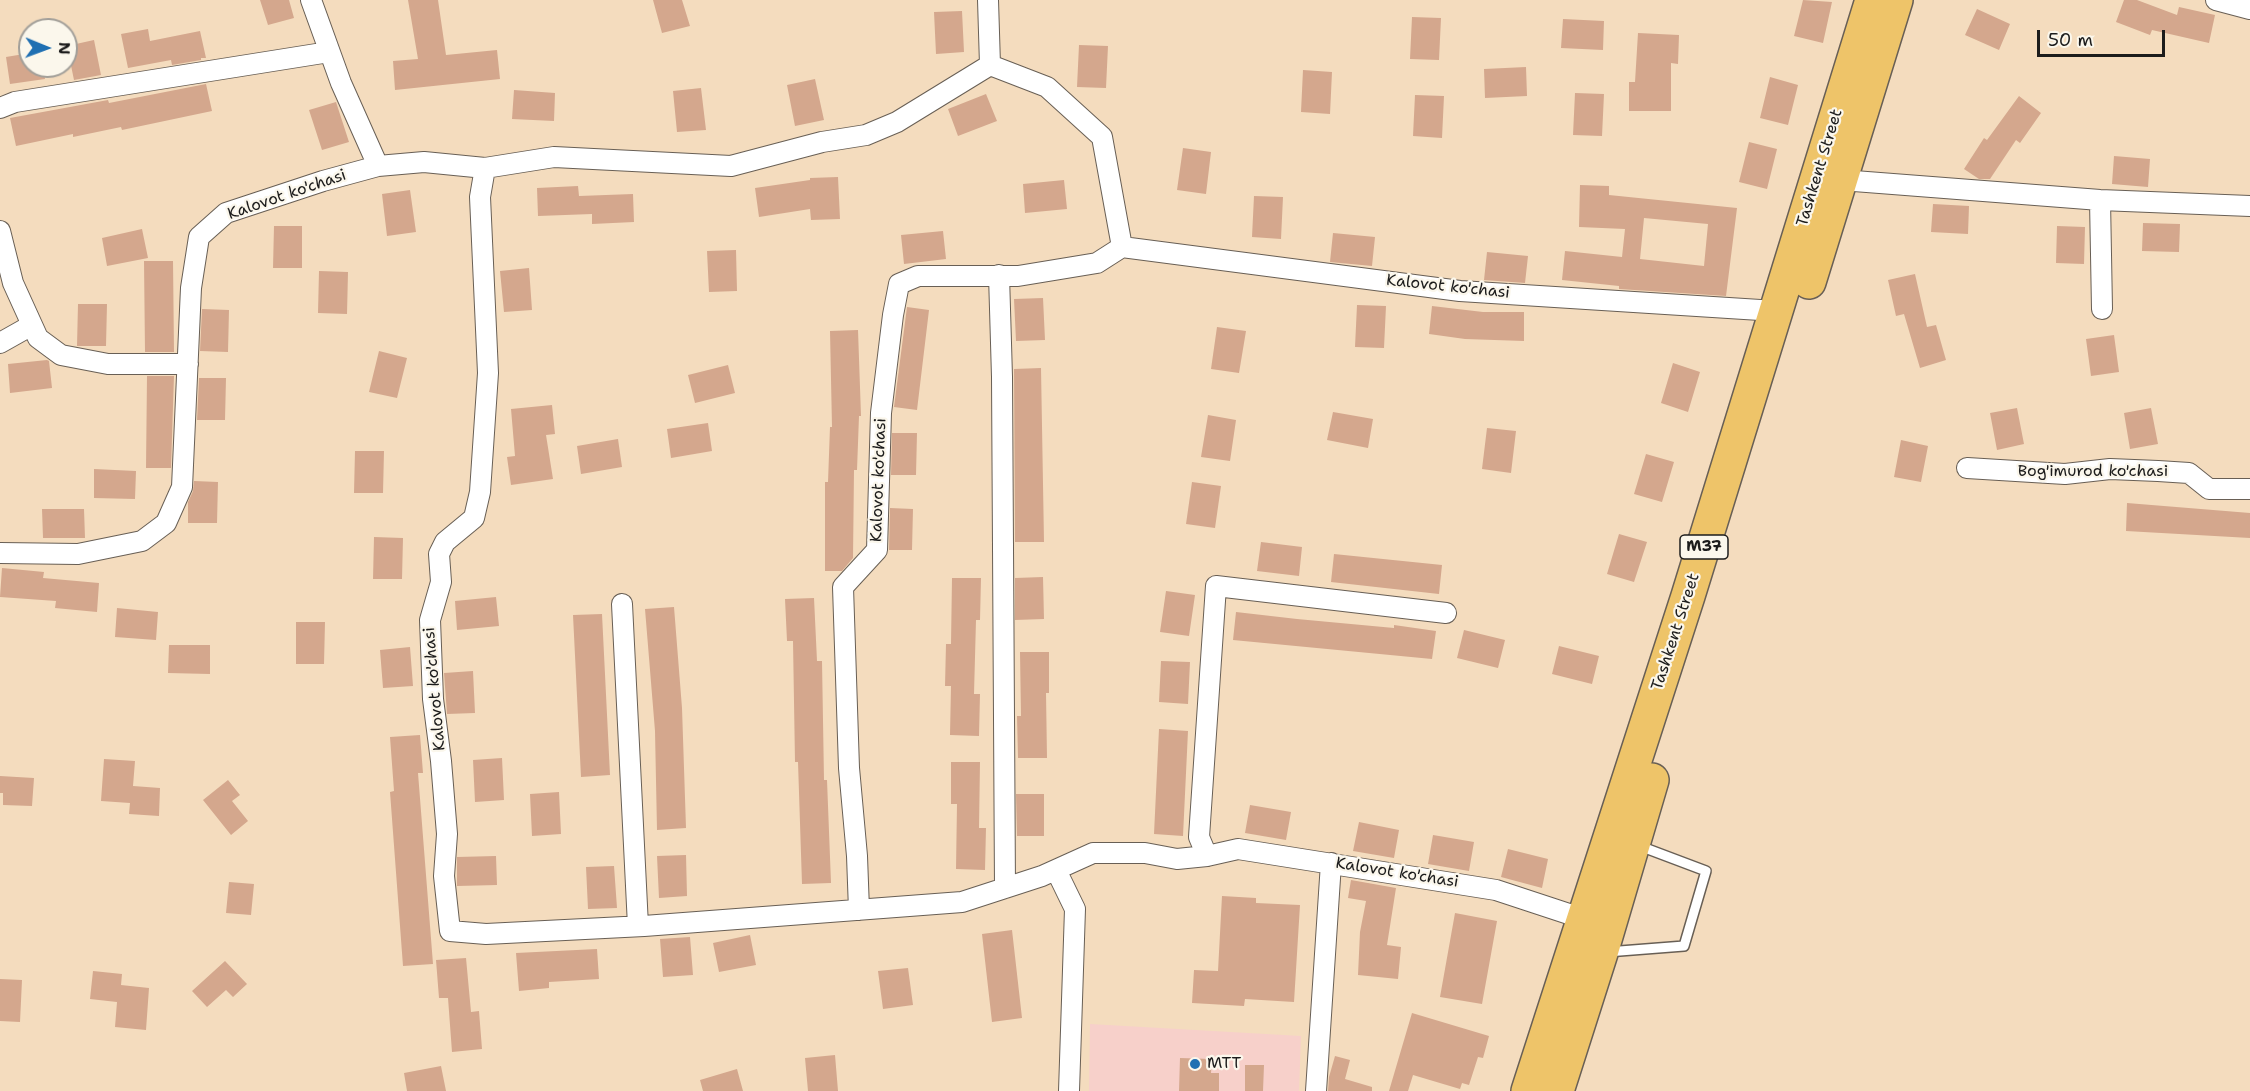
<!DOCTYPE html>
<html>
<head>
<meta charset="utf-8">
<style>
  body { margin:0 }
  #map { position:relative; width:2250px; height:1091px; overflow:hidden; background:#f4dcbe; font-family:"Shantell Sans",sans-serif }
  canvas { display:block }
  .north { position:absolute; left:18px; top:18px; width:60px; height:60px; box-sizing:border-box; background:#fbf7ec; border:2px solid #a29f99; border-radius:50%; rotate:91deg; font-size:16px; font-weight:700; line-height:24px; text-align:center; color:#1c1c1c }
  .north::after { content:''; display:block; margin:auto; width:21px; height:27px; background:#1f6fb2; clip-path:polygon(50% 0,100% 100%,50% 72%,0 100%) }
  .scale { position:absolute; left:2037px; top:30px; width:128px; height:27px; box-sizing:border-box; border:3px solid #1c1c1c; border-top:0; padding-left:8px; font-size:18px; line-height:21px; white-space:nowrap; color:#1c1c1c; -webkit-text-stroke:4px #fbf7ec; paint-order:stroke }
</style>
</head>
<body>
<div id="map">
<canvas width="2250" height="1091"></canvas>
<div class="north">N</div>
<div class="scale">50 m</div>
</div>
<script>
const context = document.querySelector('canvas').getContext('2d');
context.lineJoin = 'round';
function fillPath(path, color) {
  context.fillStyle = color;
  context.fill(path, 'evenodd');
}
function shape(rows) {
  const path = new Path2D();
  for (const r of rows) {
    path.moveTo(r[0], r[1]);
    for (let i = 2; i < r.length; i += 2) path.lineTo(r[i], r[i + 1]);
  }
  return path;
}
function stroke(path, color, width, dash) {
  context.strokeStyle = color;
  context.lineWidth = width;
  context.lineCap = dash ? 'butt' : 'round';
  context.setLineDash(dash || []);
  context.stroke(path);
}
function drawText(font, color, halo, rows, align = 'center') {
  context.font = font + ' "Shantell Sans",sans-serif';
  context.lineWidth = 4.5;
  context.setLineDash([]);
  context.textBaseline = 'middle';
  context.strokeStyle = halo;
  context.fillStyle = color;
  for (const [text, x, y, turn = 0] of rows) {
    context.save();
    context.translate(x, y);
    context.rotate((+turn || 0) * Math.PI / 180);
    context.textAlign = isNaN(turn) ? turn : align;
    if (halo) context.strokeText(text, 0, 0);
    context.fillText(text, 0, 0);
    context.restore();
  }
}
const built = shape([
  [1090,1024,1301,1036,1299,1091,1089,1091]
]);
const building = shape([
  [260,0,289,0,294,18,268,25],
  [408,0,438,0,446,55,497,50,500,79,395,90,393,61,418,59],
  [653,0,682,0,690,26,662,33],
  [1803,0,1832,2,1823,43,1794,36],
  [2124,0,2137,0,2177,15,2179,7,2215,15,2209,43,2152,30,2150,35,2116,22],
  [1977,9,2010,24,1999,50,1965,35],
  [962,11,964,52,936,54,934,12],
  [1412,17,1441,18,1439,60,1410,59],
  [1563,19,1604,21,1603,50,1561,48],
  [148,29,150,41,200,31,206,58,201,58,201,60,172,65,171,60,128,68,121,34],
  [1638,33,1679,35,1678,64,1671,63,1671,111,1629,111,1629,82,1635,82],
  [94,40,101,75,74,80,67,46],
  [1079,45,1108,46,1106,88,1077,87],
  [30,53,30,66,43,66,45,79,10,84,6,57],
  [1526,67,1527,96,1485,98,1484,69],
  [1303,70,1332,72,1330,114,1301,112],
  [1770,77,1798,85,1788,125,1760,118],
  [815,79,824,120,795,126,787,85],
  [206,84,212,111,122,130,121,127,73,137,73,134,16,146,10,118,108,100,109,103],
  [701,88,706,130,677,132,673,91],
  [514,90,555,93,554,121,512,119],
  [1575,93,1604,94,1602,136,1573,135],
  [986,94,997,121,958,136,948,109],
  [1415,95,1444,96,1442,138,1413,136],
  [2019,96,2041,113,2020,143,2016,140,1990,179,1979,179,1964,169,1984,138,1987,140],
  [336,102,349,142,322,150,309,110],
  [1749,142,1777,149,1767,189,1739,182],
  [1183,148,1211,152,1206,194,1177,190],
  [2114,156,2150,159,2148,187,2112,184],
  [838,177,840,219,811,220,810,209,759,217,755,188,810,180,810,178],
  [1064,180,1067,209,1025,213,1023,184],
  [1580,185,1609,186,1609,195,1737,208,1726,296,1619,289,1619,286,1562,280,1565,251,1622,257,1625,229,1579,227],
  [1644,218,1708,224,1704,266,1640,259],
  [578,186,579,196,633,194,634,222,592,224,592,214,538,216,537,188],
  [410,190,416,232,387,236,382,194],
  [1254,196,1283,197,1281,239,1252,237],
  [1933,204,1969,206,1968,234,1931,232],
  [2143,223,2180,224,2179,252,2142,251],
  [274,226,302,226,302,268,273,268],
  [2057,226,2085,227,2084,264,2056,263],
  [142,229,148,258,107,266,102,238],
  [943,231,946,259,904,264,901,235],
  [1333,233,1375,237,1372,266,1330,262],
  [736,250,737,291,709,292,707,251],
  [1487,252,1528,256,1525,283,1484,280],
  [144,261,173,261,174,352,145,352],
  [529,268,532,310,504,312,500,271],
  [319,271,348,272,347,314,318,313],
  [1915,274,1927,327,1936,325,1946,360,1920,368,1904,314,1896,316,1888,280],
  [1043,298,1045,340,1016,341,1014,299],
  [78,304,107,304,106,346,77,346],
  [1357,305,1386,306,1384,348,1355,347],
  [1432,306,1483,312,1524,312,1524,341,1465,339,1429,334],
  [907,307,929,310,917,410,894,407],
  [202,309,229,310,228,352,200,351],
  [1217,327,1246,331,1239,373,1211,369],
  [858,330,861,416,859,416,857,470,854,470,853,558,842,571,825,571,825,482,828,482,830,427,832,427,830,331],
  [2114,335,2119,372,2091,376,2086,339],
  [379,351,407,358,397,398,369,392],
  [47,360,49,361,52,388,10,393,8,364],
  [1673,363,1700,372,1688,412,1661,403],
  [728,365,735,393,695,403,688,375],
  [1041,368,1044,542,1015,542,1014,369],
  [147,376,174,376,171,468,146,468],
  [199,378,226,378,225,420,197,420],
  [552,405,555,434,546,435,553,479,511,485,507,457,515,456,511,409],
  [2017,408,2024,444,1997,450,1990,413],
  [2151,408,2158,444,2130,449,2124,413],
  [1333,412,1373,419,1368,448,1327,440],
  [1208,415,1236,420,1230,461,1201,457],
  [708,423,712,451,671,458,667,429],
  [1487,428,1516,431,1511,473,1482,469],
  [892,433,917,433,916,475,891,475],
  [618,439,622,467,581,474,577,446],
  [1901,440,1928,446,1921,482,1894,477],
  [355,451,384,451,383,493,354,493],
  [1646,454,1674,462,1662,502,1634,494],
  [94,469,136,471,135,499,94,498],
  [194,481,218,482,217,523,188,523,188,502,193,491],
  [1192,482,1221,486,1215,528,1186,524],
  [2127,503,2250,513,2250,538,2126,531],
  [890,508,913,509,912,550,889,550],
  [42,509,84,509,85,538,43,538],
  [1619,534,1647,542,1634,582,1607,574],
  [374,537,403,538,402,579,373,579],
  [1261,542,1302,547,1299,576,1257,571],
  [1334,554,1442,565,1439,594,1331,582],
  [2,568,44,572,43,578,99,583,97,612,55,608,56,601,0,597],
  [1043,577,1044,619,1015,620,1015,578],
  [952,578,981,578,980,620,976,620,974,694,980,694,979,736,950,735,951,686,945,686,946,644,951,644],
  [1166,591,1195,595,1189,636,1160,632],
  [496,597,499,626,457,630,455,601],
  [814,598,817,661,822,661,824,780,827,780,831,883,802,884,798,762,795,762,793,641,787,641,785,599],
  [674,607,682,708,686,828,657,830,655,731,645,609],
  [117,608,158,612,156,640,115,637],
  [1236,612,1297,619,1394,628,1394,625,1436,631,1432,659,1233,640],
  [602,614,610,775,581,777,573,615],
  [296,622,325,622,324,664,296,664],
  [1464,630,1505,640,1498,668,1457,658],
  [169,645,210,645,210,674,168,673],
  [1559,646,1599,656,1592,684,1552,674],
  [410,647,413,686,383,688,380,650],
  [1020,652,1049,652,1049,693,1046,693,1047,758,1018,758,1017,716,1021,716],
  [1161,661,1190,662,1188,704,1159,702],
  [473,671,475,713,447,714,444,673],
  [1159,729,1188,731,1183,836,1154,834],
  [420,735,423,773,418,773,433,964,403,966,390,792,394,791,390,737],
  [502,758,504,800,475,802,473,760],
  [104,759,135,761,133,786,160,788,159,816,129,814,130,803,101,801],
  [951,762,980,762,979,828,986,828,985,870,956,869,957,804,951,804],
  [0,776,34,778,32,806,3,805,3,793,0,793],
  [228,780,240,795,232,801,248,821,231,835,203,800],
  [559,792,561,834,532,836,530,794],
  [1016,794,1044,794,1044,836,1017,836],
  [1250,805,1291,812,1286,840,1245,833],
  [1359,822,1399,830,1394,858,1353,851],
  [1433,835,1474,842,1469,871,1428,864],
  [1508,849,1548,859,1542,888,1501,877],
  [686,855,687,896,659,898,657,856],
  [496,856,497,885,457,886,457,857],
  [614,866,617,908,588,909,586,867],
  [1351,880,1396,888,1387,945,1401,947,1398,979,1358,975,1360,932,1366,901,1348,898],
  [229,882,254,884,251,915,226,913],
  [1222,896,1256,898,1256,903,1300,905,1294,1002,1245,999,1244,1006,1192,1003,1194,970,1218,971],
  [1455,913,1497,921,1482,1004,1440,997],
  [1012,930,1022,1018,992,1022,982,934],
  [750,935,756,965,719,972,713,943],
  [690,937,693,975,663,977,660,939],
  [597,949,599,979,549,982,549,988,519,991,516,953],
  [466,958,471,1012,479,1011,482,1049,452,1052,448,998,439,998,436,960],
  [225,961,247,984,233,997,226,990,207,1007,192,991],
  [908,968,913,1005,883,1009,878,971],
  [93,971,122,974,121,985,149,988,146,1030,115,1027,117,1002,90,999],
  [0,979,22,980,20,1022,0,1021],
  [1412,1013,1489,1036,1483,1058,1478,1057,1469,1085,1462,1083,1460,1089,1413,1075,1408,1091,1389,1091],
  [835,1055,838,1091,808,1091,805,1058],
  [1335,1056,1350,1060,1345,1079,1372,1087,1372,1091,1328,1091,1329,1077],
  [1180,1058,1212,1059,1211,1073,1219,1073,1219,1091,1179,1091],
  [1245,1065,1264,1065,1263,1091,1245,1091],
  [441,1066,446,1091,407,1091,404,1073],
  [737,1069,743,1091,703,1091,700,1080]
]);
const lane = shape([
  [1607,952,1684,946,1706,871,1637,845]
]);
const street = shape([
  [311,0,341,83,378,166],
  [988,0,990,65,1047,87,1102,137,1122,247,1460,291,1776,311],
  [2216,0,2250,9],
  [0,108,15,102,329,52],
  [485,168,480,197,488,373,480,492,474,518,445,542,439,554,441,582,430,620,433,699,441,761,447,834,444,876,450,931,486,934,644,926,962,902,1042,876,1093,853,1145,853,1177,859,1207,856,1238,849,1496,890,1584,919],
  [1841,180,2100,200,2250,206],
  [2100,200,2102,309],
  [0,231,13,283,38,338,61,355,108,364,188,364],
  [999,275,1002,377,1005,888],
  [0,343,32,325],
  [1967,468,2065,474,2110,469,2158,471,2189,473,2209,489,2250,489],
  [0,553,78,554,142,541,166,523,182,487,191,288,199,237,226,213,323,181,378,166,424,162,485,168,554,157,731,166,822,142,866,135,897,122,990,65],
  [622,604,638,926],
  [1207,856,1199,837,1216,586,1446,613],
  [1056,870,1075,909,1069,1091],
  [859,910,857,856,849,768,843,587,877,550,881,413,893,315,899,284,918,276,1018,276,1097,263,1122,247],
  [1316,1091,1331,863]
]);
const highway = shape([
  [1809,282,1896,0],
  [1528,1091,1688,596,1872,0],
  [1557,1091,1601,953,1652,780]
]);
const markers = [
  [1195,1064,6,"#1f6fb2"]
];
const shields = [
  [1704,547,48]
];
const shieldNames = [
  ["M37",1704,547]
];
const streetNames = [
  ["Tashkent Street",1820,168,-73],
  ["Kalovot ko'chasi",287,195,-19],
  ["Kalovot ko'chasi",1448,287,6],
  ["Bog'imurod ko'chasi",2093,472],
  ["Kalovot ko'chasi",879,480,-88],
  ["Tashkent Street",1676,632,-72],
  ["Kalovot ko'chasi",435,689,-95],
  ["Kalovot ko'chasi",1397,873,9]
];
const poiNames = [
  ["MTT",1207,1064]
];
fillPath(built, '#f7d0ca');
fillPath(building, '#d4a78d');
stroke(lane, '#685f55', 12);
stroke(street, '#685f55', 22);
stroke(highway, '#685f55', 36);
stroke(lane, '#fff', 9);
stroke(street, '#fff', 20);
stroke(highway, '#eec469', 33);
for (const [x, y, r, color] of markers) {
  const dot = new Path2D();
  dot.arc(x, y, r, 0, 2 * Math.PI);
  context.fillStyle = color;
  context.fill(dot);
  stroke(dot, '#fbf7ec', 2);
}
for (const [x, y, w] of shields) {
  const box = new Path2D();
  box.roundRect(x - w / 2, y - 12, w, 24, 4.5);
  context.fillStyle = '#fbf7ec';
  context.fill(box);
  stroke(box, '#1c1c1c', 1.5);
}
drawText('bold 15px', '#1c1c1c', null, shieldNames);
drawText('16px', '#1c1c1c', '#fbf7ec', streetNames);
drawText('16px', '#1c1c1c', '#fbf7ec', poiNames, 'left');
</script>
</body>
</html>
